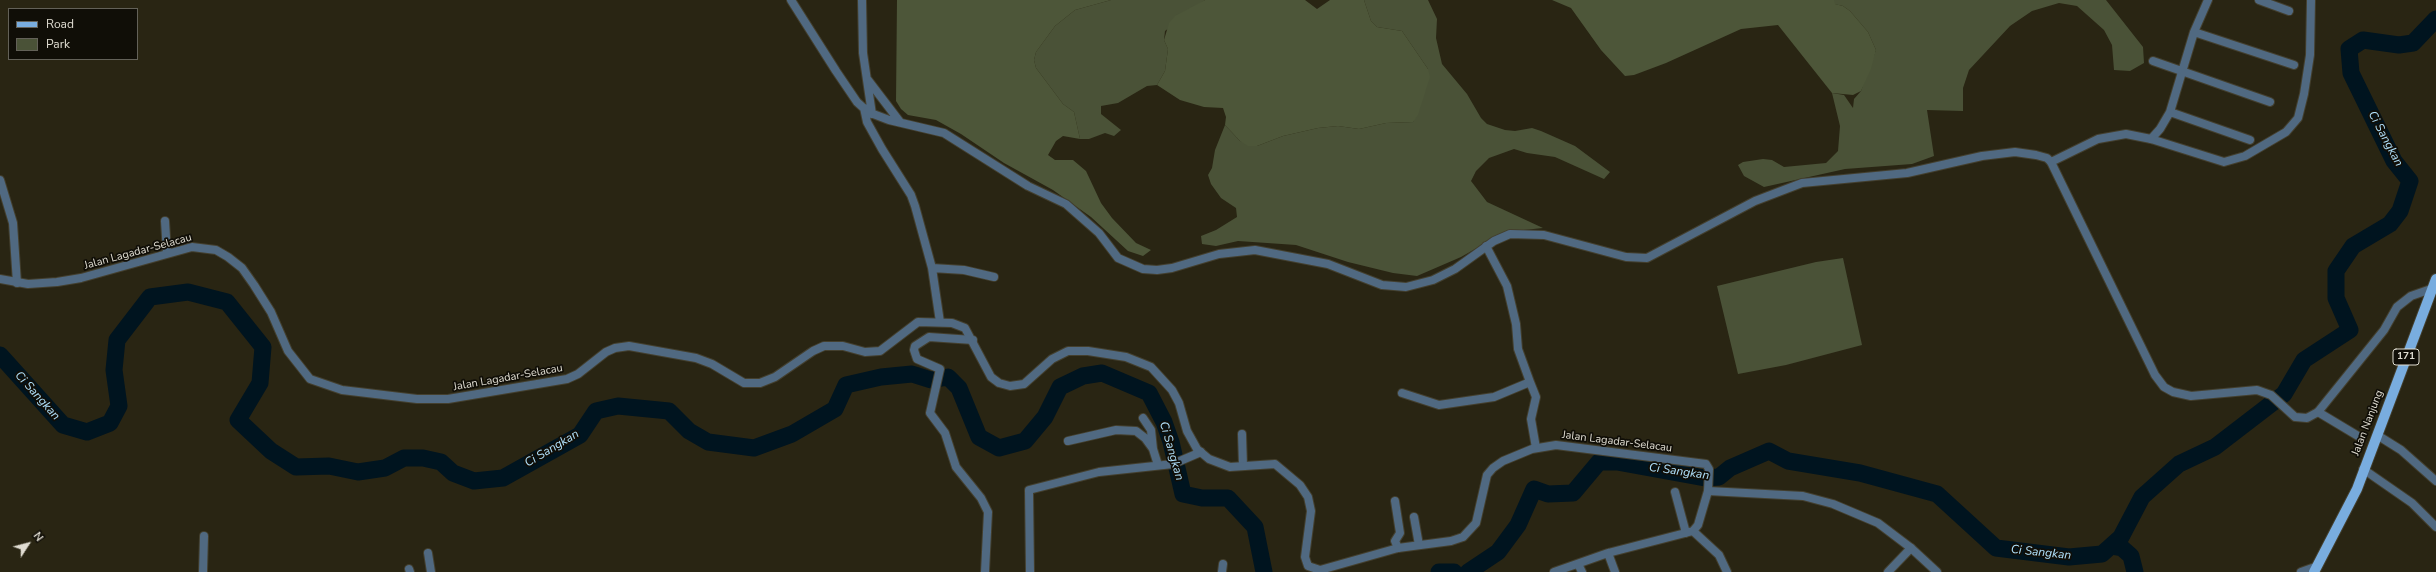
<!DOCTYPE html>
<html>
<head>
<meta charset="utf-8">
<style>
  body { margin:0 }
  #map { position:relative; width:2436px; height:572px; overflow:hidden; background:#292513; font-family:"Nunito Sans",sans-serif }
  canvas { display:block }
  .legend { position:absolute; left:8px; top:8px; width:130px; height:52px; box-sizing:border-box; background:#100e07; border:1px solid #636158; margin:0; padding:5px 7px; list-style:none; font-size:12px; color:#e0ddd2 }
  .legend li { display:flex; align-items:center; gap:8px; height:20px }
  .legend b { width:20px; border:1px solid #636158 }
  .north { position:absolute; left:8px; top:524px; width:40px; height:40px; -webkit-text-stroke:3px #100e07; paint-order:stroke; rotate:54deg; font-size:11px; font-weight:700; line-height:16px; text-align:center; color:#e0ddd2 }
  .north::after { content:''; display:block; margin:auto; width:14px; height:18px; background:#e0ddd2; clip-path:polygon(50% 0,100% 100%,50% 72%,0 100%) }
</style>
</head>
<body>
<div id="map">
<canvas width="2436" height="572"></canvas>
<ul class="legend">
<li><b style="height:5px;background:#79addf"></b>Road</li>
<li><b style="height:11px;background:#4a5237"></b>Park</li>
</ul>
<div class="north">N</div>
</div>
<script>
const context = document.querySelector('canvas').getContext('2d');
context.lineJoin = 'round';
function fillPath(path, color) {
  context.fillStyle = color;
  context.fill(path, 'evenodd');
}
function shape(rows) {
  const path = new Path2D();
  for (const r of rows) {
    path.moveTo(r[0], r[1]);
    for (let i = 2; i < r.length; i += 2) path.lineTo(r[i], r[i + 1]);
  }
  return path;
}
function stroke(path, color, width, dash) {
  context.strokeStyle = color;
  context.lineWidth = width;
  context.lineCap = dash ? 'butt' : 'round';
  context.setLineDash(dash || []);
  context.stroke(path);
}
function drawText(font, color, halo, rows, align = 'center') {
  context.font = font + ' "Nunito Sans",sans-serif';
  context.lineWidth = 3.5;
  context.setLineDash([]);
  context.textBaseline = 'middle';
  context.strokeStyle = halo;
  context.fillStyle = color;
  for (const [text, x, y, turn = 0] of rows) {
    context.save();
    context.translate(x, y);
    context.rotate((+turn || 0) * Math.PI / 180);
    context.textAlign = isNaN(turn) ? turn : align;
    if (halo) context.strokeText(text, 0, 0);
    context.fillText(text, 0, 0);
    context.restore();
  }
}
const green = shape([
  [1111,0,1205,0,1165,31,1164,40,1168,49,1165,71,1157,85,1147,86,1118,103,1101,106,1101,114,1121,130,1114,136,1105,133,1089,139,1080,139,1074,112,1063,104,1036,68,1034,60,1036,52,1055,26,1075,10],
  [1364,0,1428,0,1437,19,1436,38,1442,64,1467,94,1481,118,1487,124,1505,130,1515,131,1532,128,1541,131,1575,146,1610,172,1604,179,1555,157,1527,153,1514,149,1489,158,1476,171,1471,181,1487,202,1543,228,1505,232,1461,257,1417,276,1393,273,1348,262,1296,245,1238,241,1216,246,1202,244,1201,236,1216,230,1237,217,1236,208,1221,198,1211,184,1208,175,1212,168,1215,150,1225,125,1240,141,1257,146,1283,136,1318,128,1338,126,1359,129,1386,123,1413,122,1428,69,1402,31,1377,27,1371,21],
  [1834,0,2106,0,2143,47,2144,63,2130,71,2114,70,2112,45,2104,30,2077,6,2059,3,2032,11,2010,26,1969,70,1963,88,1963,111,1927,110,1934,156,1912,164,1845,169,1764,187,1744,176,1738,165,1743,162,1763,159,1772,160,1784,167,1826,163,1838,151,1840,126,1832,93,1844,95,1853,108,1854,99,1861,91,1876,50,1868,32,1850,11,1843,6,1834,4],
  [1843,258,1862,345,1786,365,1738,374,1717,286,1816,262]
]);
const forest = shape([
  [897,0,1111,0,1075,10,1055,26,1036,52,1034,60,1036,68,1063,104,1074,112,1080,139,1063,136,1056,141,1048,155,1055,160,1073,160,1086,171,1101,203,1112,218,1136,243,1151,250,1143,256,1128,251,1091,217,1053,190,1004,163,961,134,936,120,908,115,901,109,896,101],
  [1205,0,1305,0,1317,9,1330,0,1364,0,1371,21,1377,27,1402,31,1428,69,1430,77,1418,115,1413,122,1386,123,1359,129,1338,126,1318,128,1283,136,1257,146,1248,146,1240,141,1225,125,1226,117,1223,108,1204,107,1180,100,1157,85,1165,71,1168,49,1164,40,1169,23,1175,16],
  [1523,0,1834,0,1835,4,1843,6,1850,11,1868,32,1876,50,1871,69,1861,91,1853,95,1832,93,1778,25,1741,29,1666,63,1634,75,1625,76,1601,50,1571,8,1552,0]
]);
const river = shape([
  [0,355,63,425,87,432,110,423,119,406,114,370,117,340,150,297,188,292,227,302,263,347,260,383,238,420,271,451,296,467,329,466,358,472,385,468,404,458,423,458,441,462,453,473,474,481,503,478,580,435,596,411,618,406,669,411,689,431,708,442,754,448,792,434,835,409,846,385,881,377,912,374,931,380,948,377,959,388,979,437,999,448,1025,441,1045,417,1060,387,1083,376,1102,373,1149,393,1164,422,1171,442,1183,494,1202,498,1228,498,1255,527,1264,572],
  [2111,546,2122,548,2131,556,2135,572],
  [1439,572,1454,572],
  [1468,572,1498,552,1518,525,1534,489,1548,494,1573,493,1599,462,1617,462,1705,478,1719,477,1730,468,1769,451,1788,461,1860,473,1937,494,1996,548,2069,557,2102,554,2121,537,2142,497,2179,464,2215,447,2284,394,2304,360,2350,330,2336,298,2336,271,2353,246,2390,224,2400,211,2410,181,2394,161,2351,73,2349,49,2363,40,2399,45,2413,43,2436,19]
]);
const minor = shape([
  [791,0,836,71,857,102,868,112,889,120,944,133,1028,186,1066,204,1099,233,1118,258,1143,269,1157,270,1172,268,1219,254,1255,250,1328,264,1382,285,1406,287,1433,280,1455,269,1494,241,1510,234,1544,235,1626,257,1647,258,1755,201,1802,183,1907,173,1982,156,2015,152,2036,155,2047,158,2051,162],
  [862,0,863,53,872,114],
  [2259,0,2289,11],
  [2194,32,2294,65],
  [2153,61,2270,102],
  [868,80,900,122],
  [864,108,867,122,882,149,911,195,915,206,932,268,940,322],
  [2170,112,2250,140],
  [2151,139,2160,129,2170,112,2194,32,2208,0],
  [0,180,13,223,17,283],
  [165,221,167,253],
  [1486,246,1507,286,1516,324,1518,349,1530,382],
  [932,268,964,270,994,277],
  [973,340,929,337,915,346,914,350,917,359,940,369,930,413,945,433,956,467,981,498,988,512,985,572],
  [1402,393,1439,405,1494,397,1530,382,1536,397,1531,419,1536,448],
  [2318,412,2358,436],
  [1143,418,1151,430,1153,449],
  [1242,434,1243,466],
  [2377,435,2401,450,2436,481],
  [1068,441,1116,430,1136,431,1145,438,1153,449,1158,465],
  [2363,469,2412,503,2436,527],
  [1675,492,1686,533],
  [1395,501,1400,533,1395,541,1398,548],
  [1414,517,1419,545],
  [1693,531,1719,555,1727,572],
  [428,553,431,572],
  [1608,553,1615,572],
  [1578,564,1582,572],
  [409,569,410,572],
  [203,572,204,536],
  [1030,572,1029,490,1099,472,1173,464,1201,452],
  [1222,572,1223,564],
  [1554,572,1608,553,1693,531,1698,525,1708,491],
  [1888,572,1911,548]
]);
const tertiary = shape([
  [2311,0,2310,55,2304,94,2298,118,2286,132,2245,156,2224,162,2151,139,2126,134,2098,139,2051,162,2155,375,2164,387,2173,392,2191,396,2257,390,2271,395,2295,417,2307,418,2318,412,2384,330,2397,307,2411,296,2431,289],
  [0,279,28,284,57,282,81,278,192,247,216,250,228,257,242,268,254,285,271,312,288,351,310,379,342,390,417,399,448,399,567,379,578,374,606,352,615,348,629,346,696,358,712,364,744,383,760,383,775,377,813,351,824,346,843,346,865,352,880,351,918,322,952,323,965,328,991,377,999,383,1010,386,1024,384,1052,359,1068,351,1088,351,1126,357,1151,367,1172,390,1179,403,1187,431,1197,449,1209,459,1230,467,1275,464,1300,485,1308,497,1311,511,1305,557,1308,566,1320,570,1398,548,1451,541,1463,537,1476,523,1487,475,1493,468,1503,461,1532,449,1556,445,1706,464,1709,469,1708,491,1803,496,1833,504,1878,523,1911,548,1937,572],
  [2301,572,2315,567]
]);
const primary = shape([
  [2314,572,2357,489,2436,279]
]);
const shields = [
  [2406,357,26]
];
const shieldNames = [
  ["171",2406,357]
];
const streetNames = [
  ["Jalan Lagadar-Selacau",138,252,-15],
  ["Jalan Lagadar-Selacau",508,378,-10],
  ["Jalan Nanjung",2368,423,-69],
  ["Jalan Lagadar-Selacau",1617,442,7]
];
const waterNames = [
  ["Ci Sangkan",2385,139,62],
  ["Ci Sangkan",37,396,48],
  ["Ci Sangkan",552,449,-31],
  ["Ci Sangkan",1171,451,74],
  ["Ci Sangkan",1679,472,8],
  ["Ci Sangkan",2041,553,6]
];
fillPath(green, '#4a5237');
fillPath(forest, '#4d5639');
stroke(river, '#00141f', 17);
stroke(minor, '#433f2e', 10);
stroke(tertiary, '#433f2e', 10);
stroke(primary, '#433f2e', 12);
stroke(minor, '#506981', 8);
stroke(tertiary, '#506981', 8);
stroke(primary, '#79addf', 10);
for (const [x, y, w] of shields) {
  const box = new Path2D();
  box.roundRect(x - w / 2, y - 8, w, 16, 3);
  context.fillStyle = '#100e07';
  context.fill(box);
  stroke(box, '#e0ddd2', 1);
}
drawText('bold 10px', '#e0ddd2', null, shieldNames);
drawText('11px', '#e0ddd2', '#100e07', streetNames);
drawText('italic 12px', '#b1e2fd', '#100e07', waterNames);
</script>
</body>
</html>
